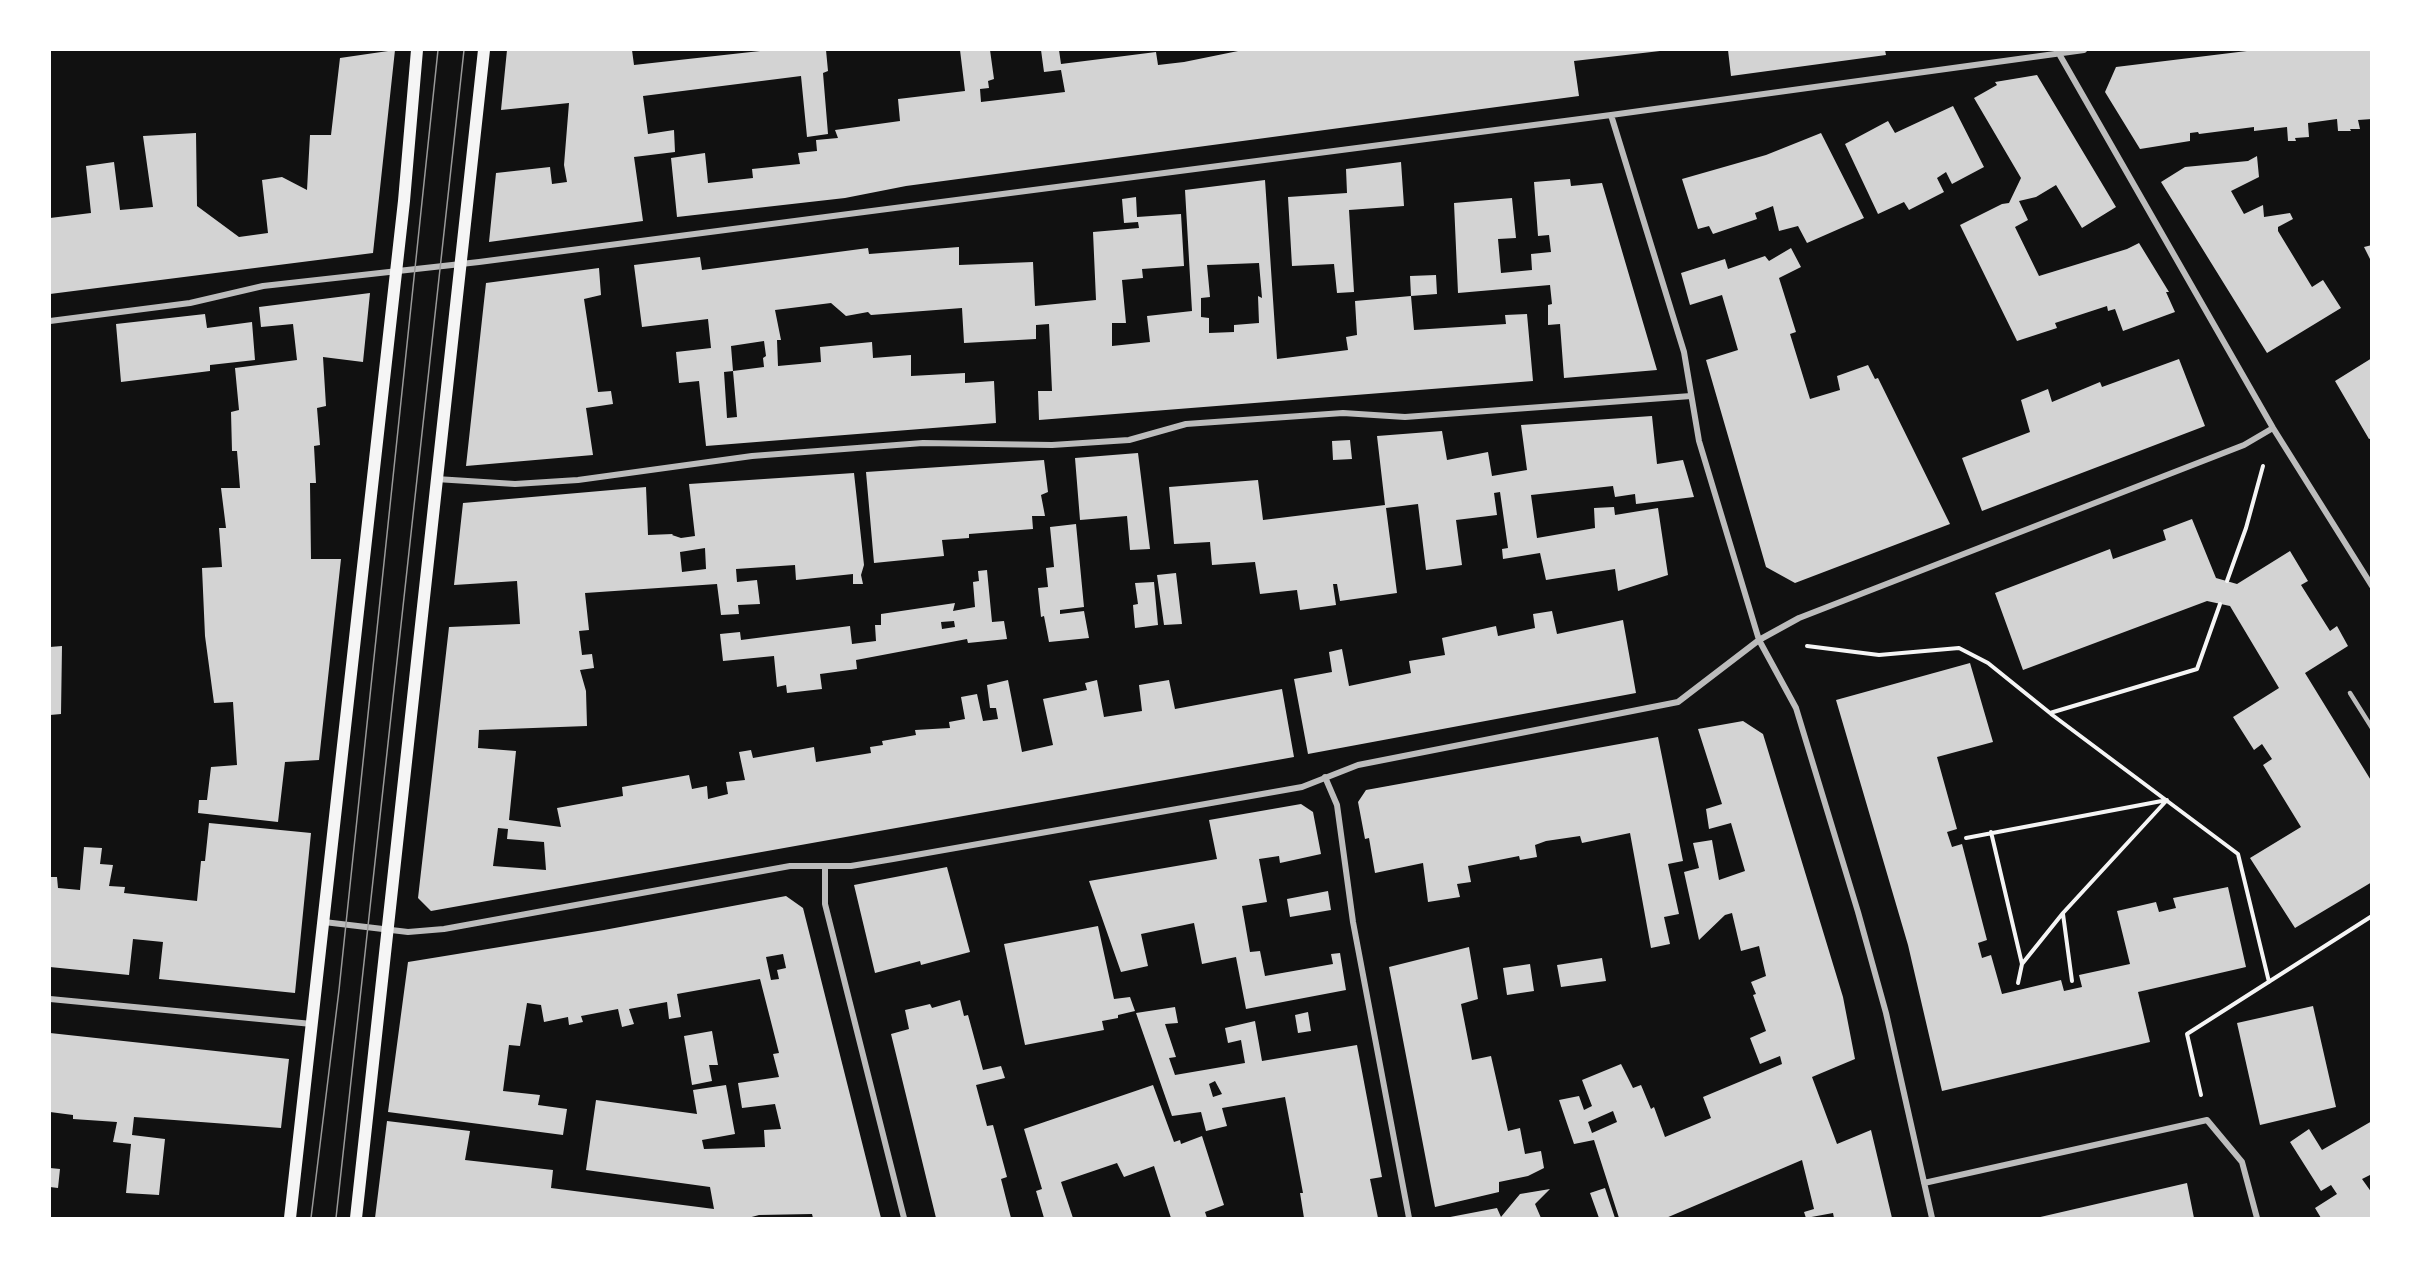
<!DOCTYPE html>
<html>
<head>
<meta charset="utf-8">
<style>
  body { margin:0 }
  #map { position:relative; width:2421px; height:1268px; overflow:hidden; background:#111; font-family:"PT Sans Narrow",sans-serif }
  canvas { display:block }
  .frame { position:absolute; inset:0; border:51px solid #fff; pointer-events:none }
</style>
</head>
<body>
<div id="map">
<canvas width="2421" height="1268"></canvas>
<div class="frame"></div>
</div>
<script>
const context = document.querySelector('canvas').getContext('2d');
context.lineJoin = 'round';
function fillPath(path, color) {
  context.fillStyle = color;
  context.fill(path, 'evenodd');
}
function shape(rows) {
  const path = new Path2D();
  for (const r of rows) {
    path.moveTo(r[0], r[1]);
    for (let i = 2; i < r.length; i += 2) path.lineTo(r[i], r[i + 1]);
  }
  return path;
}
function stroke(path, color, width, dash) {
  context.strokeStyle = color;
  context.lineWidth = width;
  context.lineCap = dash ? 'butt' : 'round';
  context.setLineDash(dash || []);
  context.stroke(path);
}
const building = shape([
  [395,50,373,253,50,294,50,218,91,213,86,166,114,162,120,210,153,207,143,136,196,133,197,206,239,237,268,233,262,180,282,177,307,190,310,135,331,135,340,58],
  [507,50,632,50,634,65,769,50,826,50,828,71,823,73,828,134,807,137,801,76,643,96,648,134,674,130,675,152,634,157,643,221,489,242,496,173,550,167,552,184,567,182,564,165,569,103,501,110],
  [960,50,990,50,994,79,988,81,989,88,980,89,981,102,1065,92,1061,70,1044,72,1041,50,1059,50,1061,64,1156,52,1158,65,1184,62,1243,50,1660,51,1574,61,1579,96,906,186,845,198,677,217,671,158,705,153,708,183,753,178,752,169,800,164,798,153,817,151,816,140,838,138,835,130,900,121,898,99,965,91],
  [1728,50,1885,50,1886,55,1731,76],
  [2255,50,2372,50,2372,119,2358,120,2360,129,2350,129,2351,131,2338,131,2337,119,2308,123,2309,137,2295,138,2296,141,2288,141,2287,127,2254,131,2254,127,2199,134,2198,132,2190,133,2190,141,2140,149,2105,92,2116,67],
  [2037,75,2116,207,2082,228,2056,185,2036,197,2019,201,2028,220,2015,227,2039,276,2127,249,2139,243,2169,292,2166,292,2175,312,2123,331,2115,309,2108,311,2107,306,2055,323,2057,328,2017,341,1960,225,2002,204,2009,203,2021,178,1974,98,1997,85,1995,82],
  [1953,106,1984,167,1952,184,1946,172,1937,178,1944,192,1909,210,1904,202,1878,214,1845,144,1888,121,1895,133],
  [1821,133,1864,218,1807,243,1798,226,1779,231,1773,206,1755,213,1757,219,1713,234,1709,226,1698,229,1682,179,1766,155],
  [2257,156,2259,177,2231,191,2244,214,2263,205,2264,217,2290,213,2293,219,2278,227,2278,231,2312,287,2323,280,2341,308,2267,353,2161,182,2185,167,2248,161],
  [1401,162,1404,206,1349,210,1354,292,1337,293,1334,264,1292,266,1288,197,1347,193,1346,169],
  [1570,179,1571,186,1602,183,1657,370,1564,378,1560,324,1548,325,1548,305,1552,304,1550,285,1458,293,1454,203,1512,198,1516,238,1498,239,1501,273,1532,270,1531,254,1551,252,1549,235,1538,236,1534,182],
  [1265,180,1277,359,1348,350,1346,337,1357,335,1355,301,1411,296,1414,330,1506,324,1505,315,1527,314,1533,381,1039,420,1038,391,1052,391,1049,324,1036,325,1036,339,964,343,962,308,871,315,868,312,846,316,831,303,775,310,781,340,777,340,778,366,821,362,820,347,872,342,873,358,911,355,911,376,965,373,965,383,994,381,996,423,706,446,699,381,679,383,676,352,711,348,708,319,642,327,634,265,700,257,702,270,868,248,869,254,959,247,959,265,1033,262,1035,306,1096,300,1093,232,1139,228,1138,222,1124,223,1122,199,1136,197,1137,217,1181,214,1184,266,1142,269,1143,278,1122,280,1126,323,1112,323,1112,346,1150,342,1147,316,1192,311,1185,190],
  [1259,263,1262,298,1258,296,1259,323,1234,325,1234,332,1209,333,1209,318,1201,317,1201,298,1210,297,1207,265],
  [764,341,766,356,763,358,764,367,733,371,737,417,727,418,724,372,733,371,731,346],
  [2372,245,2372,263,2364,247],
  [1791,248,1801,267,1779,278,1796,332,1790,334,1810,399,1840,390,1837,376,1868,365,1875,379,1878,378,1950,524,1795,583,1766,567,1706,360,1738,350,1722,295,1690,305,1681,273,1725,259,1728,269,1765,256,1769,261],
  [599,268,601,295,584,299,598,392,611,391,613,404,586,408,593,455,466,466,486,283],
  [1436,275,1437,294,1411,296,1410,276],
  [370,293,363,362,323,357,326,406,317,408,320,445,314,446,316,483,310,483,311,559,341,559,319,760,285,762,278,822,198,813,199,800,207,800,211,767,237,765,233,702,214,703,205,636,202,568,222,567,219,528,226,528,221,488,240,488,237,451,232,451,231,412,239,410,235,368,297,360,293,324,261,327,259,307],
  [205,314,207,328,252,322,255,360,210,365,210,371,121,382,116,324],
  [2372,358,2372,438,2369,439,2335,381],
  [2179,359,2205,426,1982,511,1962,458,2030,432,2021,400,2048,389,2052,402,2100,382,2102,387],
  [1652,416,1657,464,1683,460,1694,497,1636,504,1635,494,1615,497,1613,486,1531,495,1537,538,1595,528,1594,508,1614,507,1615,515,1658,508,1668,575,1618,591,1615,569,1546,580,1540,553,1503,559,1502,549,1508,548,1500,492,1494,493,1497,515,1456,520,1462,565,1456,566,1426,570,1418,504,1386,508,1397,593,1340,601,1337,584,1333,584,1336,605,1300,610,1297,590,1260,594,1255,562,1212,565,1210,542,1174,544,1169,487,1258,480,1263,520,1385,505,1377,436,1442,431,1447,460,1488,452,1492,476,1527,470,1521,425],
  [1350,440,1352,459,1333,460,1332,441],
  [1138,453,1150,549,1130,550,1127,516,1080,520,1075,458],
  [1044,460,1048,492,1041,495,1045,516,1032,516,1033,529,969,534,969,538,942,540,944,556,874,563,866,472],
  [854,473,864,565,861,575,863,584,853,584,853,574,796,580,795,565,736,569,737,582,757,580,760,604,738,605,739,614,721,615,717,584,585,593,589,630,579,631,582,655,592,654,594,668,580,670,586,691,587,726,479,730,478,748,516,751,509,820,561,827,557,808,623,796,622,787,689,775,692,789,707,786,708,799,728,794,726,782,745,780,739,752,751,750,753,758,814,747,816,762,871,753,870,747,883,745,882,741,916,735,915,730,950,728,949,722,965,719,961,697,977,694,983,721,998,719,996,708,990,708,987,685,1008,680,1022,752,1053,745,1043,699,1087,690,1085,683,1097,680,1104,717,1142,711,1139,685,1169,680,1175,709,1282,689,1294,757,431,911,418,898,449,627,520,624,517,581,454,585,463,503,646,487,648,535,673,534,672,535,681,538,695,536,689,484],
  [705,548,706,569,682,572,680,552],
  [498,828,508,829,507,839,544,842,546,870,493,866],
  [2192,519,2216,578,2237,584,2290,551,2308,581,2301,585,2330,631,2337,626,2348,646,2305,673,2372,782,2372,882,2295,928,2250,858,2301,827,2263,765,2272,759,2262,744,2254,750,2233,717,2279,688,2230,606,2207,601,2023,670,1995,593,2110,549,2113,559,2166,540,2163,530],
  [1076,524,1084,607,1060,610,1060,614,1084,611,1089,638,1049,642,1044,616,1041,617,1038,588,1048,587,1046,568,1054,567,1050,527],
  [987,570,992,622,1004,621,1007,639,968,643,967,639,856,660,857,669,820,674,822,689,787,693,786,685,777,687,774,656,723,661,720,634,740,632,741,640,850,626,852,644,876,641,875,625,881,625,881,614,955,603,953,611,975,607,973,582,979,581,978,571],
  [954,621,955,627,942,629,941,622],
  [1176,573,1182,624,1164,625,1157,575],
  [1154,582,1158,625,1135,628,1133,605,1138,604,1135,583],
  [1552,611,1557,634,1623,620,1636,693,1308,754,1294,679,1332,672,1329,652,1342,649,1349,686,1411,673,1409,661,1445,655,1442,638,1496,626,1498,636,1535,628,1533,614],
  [62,646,61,714,50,715,50,647],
  [1970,663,1993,742,1937,757,1957,829,1947,832,1952,847,1962,844,1987,940,1978,943,1982,958,1991,955,2002,994,2061,980,2064,991,2082,987,2079,975,2130,964,2117,911,2156,902,2159,912,2176,908,2173,898,2228,887,2246,967,2138,992,2150,1042,1942,1091,1908,945,1836,700],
  [1743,721,1763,734,1843,997,1855,1059,1812,1077,1837,1144,1871,1130,1892,1218,1834,1218,1833,1213,1806,1218,1804,1212,1814,1209,1802,1160,1666,1218,1619,1218,1594,1140,1574,1144,1559,1100,1579,1096,1584,1110,1592,1106,1582,1080,1621,1064,1633,1088,1641,1085,1651,1109,1654,1107,1665,1137,1711,1118,1703,1097,1782,1064,1780,1056,1760,1064,1750,1038,1766,1031,1753,995,1756,994,1751,982,1766,976,1759,946,1741,951,1732,913,1725,915,1699,940,1684,872,1699,868,1693,843,1712,840,1719,880,1745,871,1731,823,1709,829,1706,809,1722,804,1698,729],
  [1613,1111,1617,1122,1592,1133,1588,1122],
  [1658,737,1683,861,1668,864,1679,914,1664,917,1670,944,1651,948,1630,833,1582,843,1580,836,1546,841,1535,845,1537,857,1520,860,1519,856,1468,866,1471,882,1457,884,1460,897,1428,902,1423,863,1375,873,1369,838,1365,839,1358,802,1366,790],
  [1301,804,1313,812,1321,854,1280,863,1279,856,1259,859,1267,902,1242,906,1250,952,1260,951,1265,976,1333,964,1331,954,1340,953,1346,990,1246,1009,1236,957,1202,964,1194,923,1141,934,1148,966,1121,972,1089,881,1217,859,1209,820],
  [209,823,311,833,295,993,159,979,163,942,133,939,129,975,50,967,50,877,57,877,58,888,80,890,84,847,102,848,100,864,113,865,109,886,125,887,124,893,197,901,201,861,205,861],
  [947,867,970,952,921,965,920,961,875,973,854,885],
  [1328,891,1331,910,1290,917,1287,899],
  [786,896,803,908,881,1218,813,1218,812,1214,759,1215,748,1218,375,1218,387,1121,470,1131,465,1160,553,1170,551,1188,714,1209,710,1187,586,1170,596,1100,697,1114,693,1090,726,1085,735,1134,702,1140,704,1149,765,1147,764,1130,781,1129,775,1104,742,1108,738,1083,779,1077,773,1054,779,1053,760,979,677,994,681,1017,669,1019,667,1002,629,1009,634,1024,622,1027,618,1009,581,1016,583,1022,569,1025,568,1017,544,1022,541,1005,527,1003,520,1046,509,1045,503,1091,540,1095,538,1105,567,1109,563,1135,388,1112,408,962,604,930],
  [783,954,786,968,777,970,779,979,771,980,766,957],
  [1098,926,1114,999,1130,997,1135,1011,1118,1015,1118,1018,1102,1021,1104,1030,1025,1045,1004,944],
  [1469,947,1478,999,1461,1004,1472,1060,1491,1056,1508,1131,1520,1128,1525,1154,1541,1151,1544,1168,1528,1176,1499,1182,1499,1192,1435,1207,1389,967],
  [1602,958,1606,981,1561,987,1557,965],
  [1530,964,1534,991,1507,995,1503,968],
  [960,1000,964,1016,968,1015,983,1070,1001,1066,1005,1078,976,1085,987,1126,993,1125,1007,1177,1001,1179,1011,1218,936,1218,891,1034,909,1029,905,1010,930,1004,932,1008],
  [2313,1006,2336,1107,2260,1125,2237,1023],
  [1175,1007,1178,1023,1165,1024,1176,1057,1169,1058,1175,1075,1245,1063,1241,1040,1228,1043,1225,1028,1255,1021,1262,1061,1357,1045,1382,1177,1370,1179,1378,1218,1304,1218,1300,1193,1303,1193,1285,1097,1222,1108,1227,1126,1206,1131,1201,1112,1172,1116,1136,1013],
  [1215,1081,1222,1094,1213,1097,1209,1084],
  [1308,1012,1311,1031,1298,1033,1295,1015],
  [712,1031,718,1065,709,1065,712,1081,692,1085,684,1036],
  [50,1033,289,1059,281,1128,134,1117,132,1135,165,1139,159,1195,126,1193,131,1144,113,1142,117,1122,73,1119,73,1115,50,1112],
  [1153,1085,1174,1142,1180,1140,1181,1144,1202,1136,1224,1205,1205,1212,1207,1218,1171,1218,1154,1166,1124,1177,1117,1163,1061,1182,1073,1218,1044,1218,1036,1191,1042,1189,1024,1129],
  [2372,1121,2372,1174,2362,1179,2372,1193,2372,1218,2321,1218,2315,1208,2337,1194,2331,1185,2321,1191,2290,1142,2309,1129,2322,1150],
  [50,1168,60,1169,58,1188,50,1187],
  [2187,1183,2194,1218,2036,1218],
  [1605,1188,1615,1218,1599,1218,1590,1193],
  [1550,1189,1535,1204,1541,1218,1445,1218,1497,1208,1501,1217,1520,1194]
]);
const path = shape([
  [2227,581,2246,528,2263,466],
  [1807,646,1879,655,1959,648,1988,663,2050,713,2197,669,2220,604],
  [2051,714,2238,854,2269,982],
  [1991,832,2022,964],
  [1966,838,2167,800,2063,913,2022,964,2018,983],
  [2063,914,2072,981],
  [2201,1095,2187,1034,2372,916]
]);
const service = shape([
  [2350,693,2372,728]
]);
const minor = shape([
  [2058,52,2273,428,2372,586],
  [1611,115,1684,352,1699,441,1759,640,1796,708,1858,912,1886,1013,1932,1218],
  [50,321,190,303,263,286,479,262,1611,115,2084,50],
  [436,479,515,484,578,480,752,456,923,443,1052,445,1129,440,1186,424,1343,413,1405,417,1691,396],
  [1325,777,1337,805,1353,922,1409,1218],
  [825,866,825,904,904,1218],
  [324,922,408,932,444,929,790,866,851,866,893,859,1302,787,1358,765,1678,702,1759,640,1799,618,2244,445,2273,428],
  [50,999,312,1024],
  [1924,1183,2207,1120,2242,1162,2257,1218]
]);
const secondary = shape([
  [290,1218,404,201,417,50],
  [356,1218,484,50]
]);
const tram = shape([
  [311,1218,339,990,438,50],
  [336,1218,464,50]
]);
fillPath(building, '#d3d3d3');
stroke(path, '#f5f5f5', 4);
stroke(service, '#bcbcbc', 4.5);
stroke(minor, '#bcbcbc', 6);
stroke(secondary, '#f5f5f5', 12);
stroke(tram, '#9a9a9a', 1.5);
</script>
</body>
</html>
